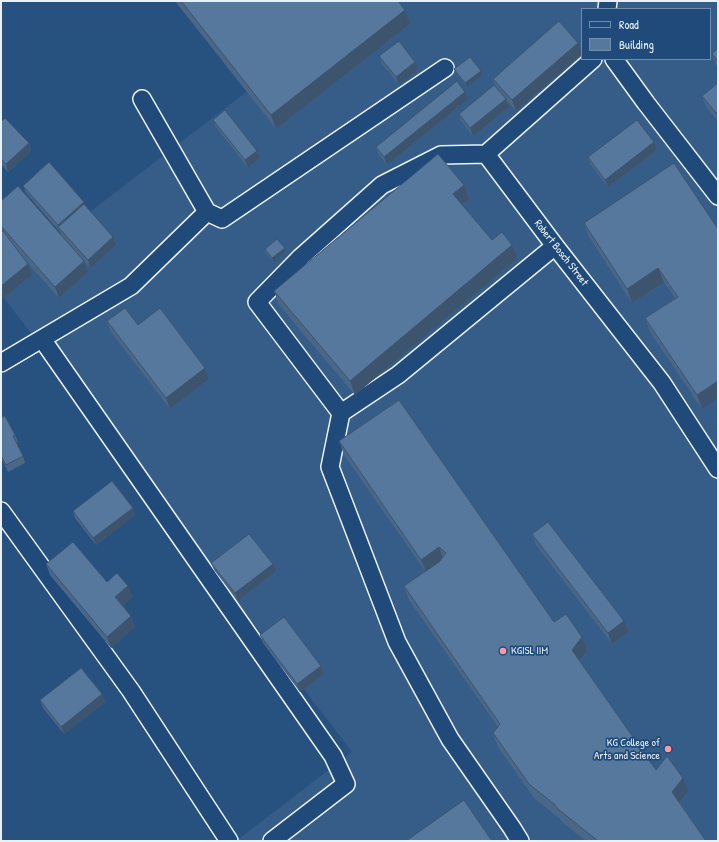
<!DOCTYPE html>
<html>
<head>
<meta charset="utf-8">
<style>
  body { margin:0 }
  #map { position:relative; width:719px; height:842px; overflow:hidden; background:#27517f; font-family:"Patrick Hand",sans-serif }
  canvas { display:block }
  .frame { position:absolute; inset:0; border:2px solid #e8f1f8; pointer-events:none }
  .legend { position:absolute; left:581px; top:8px; width:130px; height:52px; box-sizing:border-box; background:#1f4a7a; border:1px solid #6f8dac; margin:0; padding:5px 7px; list-style:none; font-size:12px; color:#e8f1f8 }
  .legend li { display:flex; align-items:center; gap:8px; height:20px }
  .legend b { width:20px; border:1px solid #6f8dac }
</style>
</head>
<body>
<div id="map">
<canvas width="719" height="842"></canvas>
<div class="frame"></div>
<ul class="legend">
<li><b style="height:5px;background:#1f4a7a"></b>Road</li>
<li><b style="height:11px;background:#57789d"></b>Building</li>
</ul>
</div>
<script>
const context = document.querySelector('canvas').getContext('2d');
context.lineJoin = 'round';
function fillPath(path, color) {
  context.fillStyle = color;
  context.fill(path, 'evenodd');
}
function shape(rows) {
  const path = new Path2D();
  for (const r of rows) {
    path.moveTo(r[0], r[1]);
    for (let i = 2; i < r.length; i += 2) path.lineTo(r[i], r[i + 1]);
  }
  return path;
}
function stroke(path, color, width, dash) {
  context.strokeStyle = color;
  context.lineWidth = width;
  context.lineCap = dash ? 'butt' : 'round';
  context.setLineDash(dash || []);
  context.stroke(path);
}
function drawText(font, color, halo, rows, align = 'center') {
  context.font = font + ' "Patrick Hand",sans-serif';
  context.lineWidth = 3.5;
  context.setLineDash([]);
  context.textBaseline = 'middle';
  context.strokeStyle = halo;
  context.fillStyle = color;
  for (const [text, x, y, turn = 0] of rows) {
    context.save();
    context.translate(x, y);
    context.rotate((+turn || 0) * Math.PI / 180);
    context.textAlign = isNaN(turn) ? turn : align;
    if (halo) context.strokeText(text, 0, 0);
    context.fillText(text, 0, 0);
    context.restore();
  }
}
const built = shape([
  [365,1,718,1,718,841,236,841,352,752,1,294,1,280],
  [582,9,710,9,710,59,582,59]
]);
const minor = shape([
  [607,9,608,1],
  [593,59,486,154,555,246,662,383,718,469],
  [614,59,646,103,718,196],
  [142,99,207,212,222,219,445,68],
  [486,154,441,155,382,185,301,257,257,302,341,413,330,467,397,642,450,739,512,828,520,841],
  [42,339,333,756,346,784,272,841],
  [1,363,131,286,207,212],
  [341,413,398,375,555,246],
  [1,511,131,691,229,841]
]);
const wall = shape([
  [175,1,398,1,405,10,410,24,276,129],
  [718,48,718,67,716,65,712,54],
  [582,53,582,54,516,111,506,100,509,107,473,136,461,121,459,114,496,87,493,79],
  [379,56,418,70,399,85,382,64],
  [454,69,481,71,482,75,467,87,456,73],
  [718,83,718,121,706,107,702,96],
  [465,92,468,99,387,165,379,155,376,147],
  [213,120,257,151,260,158,248,168,216,127],
  [1,122,29,143,31,151,8,172,1,164],
  [654,142,657,150,608,187,591,165,588,157],
  [674,163,702,409,650,332,645,318,675,298,664,282,632,303,589,237,584,223],
  [464,185,469,199,462,205,492,240,512,245,518,258,355,395,279,305,274,291],
  [23,186,85,206,113,237,116,245,90,268,61,235,60,232,26,193],
  [1,201,84,261,88,272,59,298,25,260,32,275,1,300],
  [285,248,286,251,274,262,266,253,265,249],
  [107,321,138,325,205,368,209,379,170,409,111,332],
  [1,418,15,435,18,442,16,443,23,456,25,463,8,472,1,458],
  [339,441,554,622,582,637,587,651,580,661,656,770,688,792,680,803,706,841,586,841,563,823,559,818,534,798,498,747,493,733,498,727,409,600,404,586,425,571,344,455],
  [133,508,135,515,96,545,75,518,73,511],
  [532,534,628,632,612,644,536,545],
  [211,563,276,571,238,601,214,570],
  [46,564,107,582,128,586,132,597,122,606,131,616,135,627,111,648,50,575],
  [260,635,324,674,300,692,263,643],
  [102,694,105,702,64,734,43,708,40,700]
]);
const shadedWall = shape([
  [405,10,410,24,276,129,271,115],
  [578,43,582,54,516,111,512,100],
  [415,62,418,70,399,85,396,77],
  [481,71,482,75,467,87,465,83],
  [465,92,468,99,387,165,384,157],
  [506,99,509,107,473,136,470,128],
  [718,111,718,118,716,113],
  [654,142,657,150,608,187,605,180],
  [29,143,31,151,8,172,6,164],
  [257,151,260,158,248,168,245,160],
  [464,185,469,199,458,208,453,194],
  [84,202,87,209,59,228,58,225],
  [113,237,116,245,90,268,88,260],
  [512,245,518,258,355,395,350,381],
  [285,248,286,251,274,262,272,258],
  [84,261,88,272,59,298,55,287],
  [28,264,32,275,1,300,1,286],
  [658,268,664,282,632,303,627,289],
  [205,368,209,379,170,409,166,398],
  [718,381,718,398,702,409,697,395],
  [133,508,135,515,96,545,93,538],
  [439,547,444,561,427,574,421,560],
  [273,564,276,571,238,601,235,593],
  [128,586,132,597,119,608,115,597],
  [131,616,135,627,111,648,107,637],
  [624,621,628,632,612,644,608,633],
  [582,637,587,651,577,664,572,650],
  [321,666,324,674,300,692,297,684],
  [102,694,105,702,64,734,61,727],
  [683,778,688,792,677,806,672,792]
]);
const building = shape([
  [181,1,398,1,405,10,271,115,181,1],
  [559,21,578,43,512,100,493,79,559,21],
  [399,41,415,62,396,77,379,56,399,41],
  [718,48,718,61,712,54,718,48],
  [470,57,481,71,465,83,454,69,470,57],
  [457,81,465,92,384,157,376,147,457,81],
  [718,83,718,111,716,113,702,96,718,83],
  [494,85,506,99,470,128,459,114,494,85],
  [225,110,257,151,245,160,213,120,225,110],
  [5,118,29,143,6,164,1,159,1,122,5,118],
  [637,120,654,142,605,180,588,157,637,120],
  [438,154,464,185,453,194,492,240,502,232,512,245,350,381,274,291,438,154],
  [49,162,84,202,58,225,23,186,49,162],
  [674,163,718,229,718,381,697,395,645,318,678,297,658,268,627,289,584,223,674,163],
  [18,186,84,261,55,287,1,226,1,201,18,186],
  [84,204,113,237,88,260,58,227,84,204],
  [3,231,28,264,1,286,1,232,3,231],
  [277,239,285,248,272,258,265,249,277,239],
  [125,308,138,325,160,308,205,368,166,398,107,321,125,308],
  [399,400,554,622,566,614,582,637,572,650,656,770,667,756,683,778,672,792,706,841,598,841,558,809,554,804,529,784,493,733,500,724,404,586,439,562,446,553,439,547,421,560,339,441,399,400],
  [5,416,15,435,13,436,23,456,6,465,1,456,1,418,5,416],
  [112,481,133,508,93,538,73,511,112,481],
  [548,522,624,621,608,633,532,534,548,522],
  [249,534,273,564,235,593,211,563,249,534],
  [73,542,107,582,117,573,128,586,115,597,131,616,107,637,46,564,73,542],
  [284,617,321,666,297,684,260,635,284,617],
  [81,668,102,694,61,727,40,700,81,668],
  [464,800,492,841,406,841,464,800]
]);
const markers = [
  [503,651,4,"#ff9aa2"],
  [668,749,4,"#ff9aa2"]
];
const streetNames = [
  ["Robert Bosch Street",561,253,52]
];
const poiNames = [
  ["KGISL IIM",511,651],
  ["KG College of",660,743,"right"],
  ["Arts and Science",660,756,"right"]
];
fillPath(built, '#355d88');
stroke(minor, '#e8f1f8', 20);
stroke(minor, '#1f4a7a', 17);
fillPath(wall, '#4b6787');
fillPath(shadedWall, '#3d546e');
fillPath(building, '#57789d');
stroke(building, '#3d546e', 1);
for (const [x, y, r, color] of markers) {
  const dot = new Path2D();
  dot.arc(x, y, r, 0, 2 * Math.PI);
  context.fillStyle = color;
  context.fill(dot);
  stroke(dot, '#1f4a7a', 1.5);
}
drawText('11px', '#e8f1f8', '#1f4a7a', streetNames);
drawText('11px', '#e8f1f8', '#1f4a7a', poiNames, 'left');
</script>
</body>
</html>
